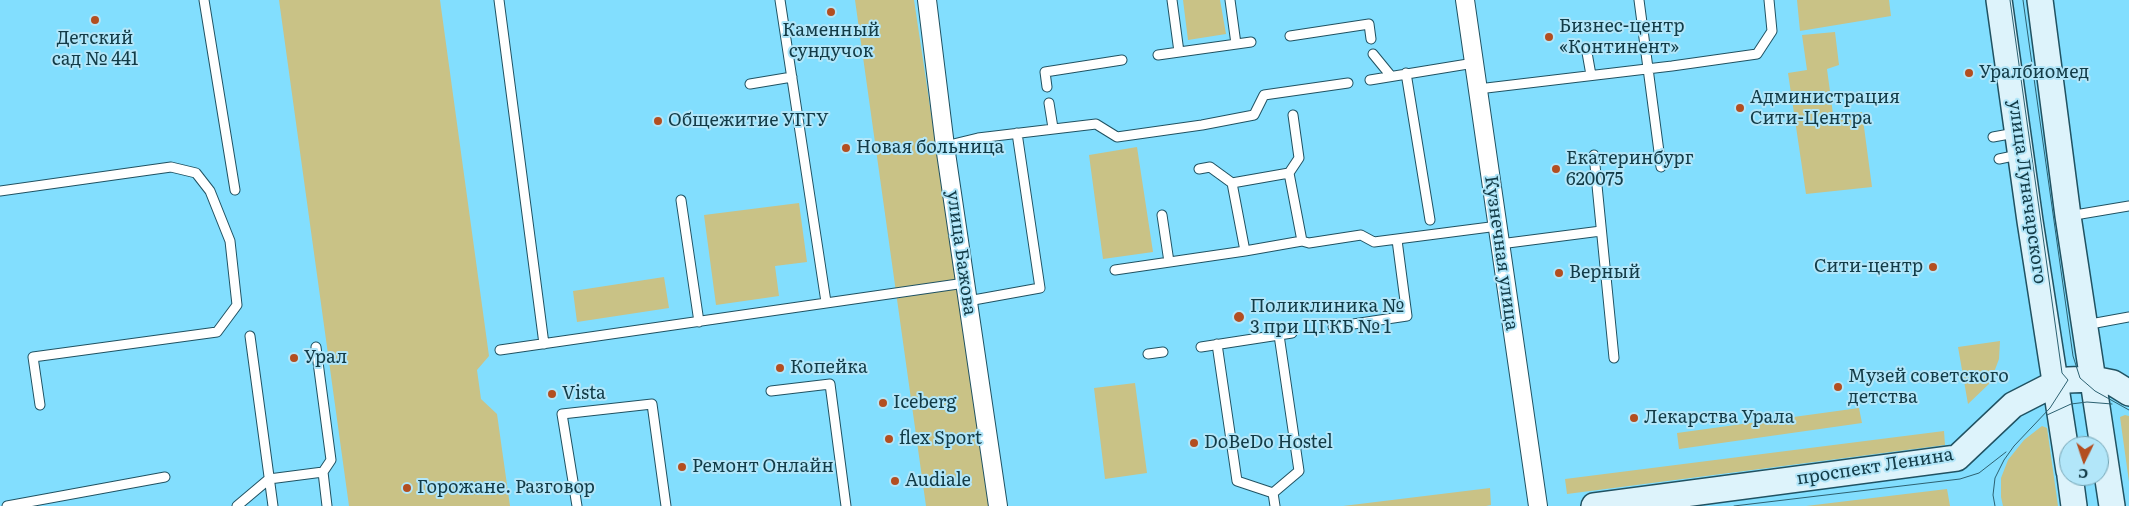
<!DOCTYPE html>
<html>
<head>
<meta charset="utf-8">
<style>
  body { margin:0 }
  #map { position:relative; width:2129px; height:506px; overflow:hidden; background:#82defe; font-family:Literata,serif }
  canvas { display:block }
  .north { position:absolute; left:2059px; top:436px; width:50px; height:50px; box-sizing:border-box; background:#b2e6f9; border:1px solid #72a2b2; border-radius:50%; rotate:184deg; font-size:14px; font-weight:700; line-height:20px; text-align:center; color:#123b47 }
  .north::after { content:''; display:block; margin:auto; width:18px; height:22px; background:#b34e20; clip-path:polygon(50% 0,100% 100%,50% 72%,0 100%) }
</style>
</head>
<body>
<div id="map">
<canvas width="2129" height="506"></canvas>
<div class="north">С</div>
</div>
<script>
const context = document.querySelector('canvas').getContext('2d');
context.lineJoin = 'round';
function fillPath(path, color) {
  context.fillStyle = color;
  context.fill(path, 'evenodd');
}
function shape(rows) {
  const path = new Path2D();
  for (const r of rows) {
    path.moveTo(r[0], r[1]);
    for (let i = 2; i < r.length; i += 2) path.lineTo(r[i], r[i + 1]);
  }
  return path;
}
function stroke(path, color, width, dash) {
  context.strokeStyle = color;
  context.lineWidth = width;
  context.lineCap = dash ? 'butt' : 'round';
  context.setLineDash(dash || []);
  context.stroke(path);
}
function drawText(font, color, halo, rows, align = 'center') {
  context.font = font + ' Literata,serif';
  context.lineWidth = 4;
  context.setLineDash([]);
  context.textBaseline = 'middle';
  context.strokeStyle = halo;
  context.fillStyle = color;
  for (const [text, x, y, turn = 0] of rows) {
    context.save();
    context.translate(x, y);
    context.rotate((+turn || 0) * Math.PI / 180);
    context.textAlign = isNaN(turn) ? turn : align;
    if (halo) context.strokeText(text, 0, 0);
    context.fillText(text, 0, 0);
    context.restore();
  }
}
const green = shape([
  [279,0,440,0,489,356,477,370,481,399,497,414,510,506,349,506],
  [855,0,914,0,990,506,926,506],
  [1183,0,1220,0,1226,34,1188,40],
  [1797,0,1889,0,1891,16,1800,31],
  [1835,32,1839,65,1827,69,1833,114,1862,112,1872,187,1806,194,1788,73,1807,70,1802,35],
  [1137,147,1153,252,1103,259,1089,155],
  [799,203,807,262,775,266,779,296,716,305,704,215],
  [664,277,669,308,577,322,573,291],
  [2000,341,1999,359,1990,383,1968,404,1958,347],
  [1135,383,1147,473,1105,479,1094,388],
  [1859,408,1862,423,1679,449,1677,433],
  [2125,415,2129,416,2129,482,2120,417],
  [2042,426,2047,428,2058,506,2003,506,2001,497,2001,478,2008,460,2024,440],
  [1944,431,1945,445,1567,494,1565,479],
  [1490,488,1491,505,1486,506,1343,506],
  [1947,489,1950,506,1806,506]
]);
const service = shape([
  [204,0,235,190],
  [499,0,544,344],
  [780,0,826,302],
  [1172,0,1179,52],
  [1230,0,1236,44],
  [1639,0,1661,167],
  [1290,36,1369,24,1371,39],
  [1586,47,1591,75],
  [1373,54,1391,76],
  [1158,55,1251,42],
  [1406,73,1430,220],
  [1370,80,1474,63],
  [750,84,792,77],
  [1047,87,1045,72,1122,60],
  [1478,89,1672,66,1757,54,1772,31,1769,0],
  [1049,103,1053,128],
  [1993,137,2015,133],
  [945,146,978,138,1096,124,1117,137,1202,125,1254,115,1264,95,1348,83],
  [1594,155,1614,358],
  [1999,159,2018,155],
  [1199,169,1210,167,1232,183,1245,251],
  [1289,173,1299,158,1293,115],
  [1232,183,1289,173,1302,241],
  [0,191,171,167,196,173,210,191,230,241,237,305,217,332,33,357,40,405],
  [681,200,699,322],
  [1162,215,1169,262],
  [2069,216,2129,206],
  [1500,244,1601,231],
  [1115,270,1245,251,1302,241,1309,243,1361,235,1374,242,1498,226],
  [968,301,1040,288,1017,133],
  [2085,325,2129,317],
  [1333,327,1407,316,1397,240],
  [250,336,273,506],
  [1217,344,1237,481,1273,493,1299,471,1279,335],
  [316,347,331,460,323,472,327,506],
  [1201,347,1292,333],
  [500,350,965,283],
  [1148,354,1163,352],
  [771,391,830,384,846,506],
  [1273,493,1275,506],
  [7,506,165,477],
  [237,506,269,479,323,472],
  [577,506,562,414,652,404,666,506]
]);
const minor = shape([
  [927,0,945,146,998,506],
  [1465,0,1538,506]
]);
const secondary = shape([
  [1999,0,2030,221,2069,471],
  [2040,0,2068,216,2112,506],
  [2070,476,2074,506],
  [1594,506,1957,458,2013,405,2056,383,2068,380,2093,379,2113,383,2129,393]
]);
const tram = shape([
  [2023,0,2073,356,2080,378,2095,391,2129,410],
  [2047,415,2071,404,2087,402,2112,404],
  [1734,506,1960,479,1979,473,2006,452],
  [1995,506,1993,495,1995,478,2004,460,2014,446,2050,408,2068,380,2062,373,2010,0]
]);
const markers = [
  [831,12,5,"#b34e20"],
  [95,20,5,"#b34e20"],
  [1549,37,5,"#b34e20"],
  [1969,73,5,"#b34e20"],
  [1740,108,5,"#b34e20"],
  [658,121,5,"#b34e20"],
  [846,148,5,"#b34e20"],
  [1556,169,5,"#b34e20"],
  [1933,267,5,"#b34e20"],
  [1559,273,5,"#b34e20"],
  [1239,317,6,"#b34e20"],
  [294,358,5,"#b34e20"],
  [780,368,5,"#b34e20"],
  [1838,387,5,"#b34e20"],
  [552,394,5,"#b34e20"],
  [883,403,5,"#b34e20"],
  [1634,418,5,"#b34e20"],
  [889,439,5,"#b34e20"],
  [1194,443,5,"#b34e20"],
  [682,467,5,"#b34e20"],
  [895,481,5,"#b34e20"],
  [407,488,5,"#b34e20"]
];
const poiNames = [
  ["Бизнес-центр",1559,27],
  ["«Континент»",1559,48],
  ["Каменный",831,31,"center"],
  ["сундучок",831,52,"center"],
  ["Детский",95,39,"center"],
  ["сад № 441",95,60,"center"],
  ["Уралбиомед",1979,73],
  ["Администрация",1750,98],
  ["Сити-Центра",1750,119],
  ["Общежитие УГГУ",668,121],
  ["Новая больница",856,148],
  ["Екатеринбург",1566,159],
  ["620075",1566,180],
  ["Сити-центр",1923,267,"right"],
  ["Верный",1569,273],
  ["Поликлиника №",1250,307],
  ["3 при ЦГКБ № 1",1250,328],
  ["Урал",304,358],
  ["Копейка",790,368],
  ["Музей советского",1848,377],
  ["детства",1848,398],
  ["Vista",562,394],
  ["Iceberg",893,403],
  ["Лекарства Урала",1644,418],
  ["flex Sport",899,439],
  ["DoBeDo Hostel",1204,443],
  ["Ремонт Онлайн",692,467],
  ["Audiale",905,481],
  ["Горожане. Разговор",417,488]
];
const streetNames = [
  ["улица Луначарского",2027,192,82],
  ["улица Бажова",961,253,82],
  ["Кузнечная улица",1501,253,82],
  ["проспект Ленина",1875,467,-9]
];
fillPath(green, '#c9c286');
stroke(service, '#205262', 11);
stroke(minor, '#205262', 20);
stroke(secondary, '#205262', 28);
stroke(service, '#fff', 9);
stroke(minor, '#fff', 18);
stroke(secondary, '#ddf3fb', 25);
stroke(tram, '#2c6171', 1);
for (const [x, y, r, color] of markers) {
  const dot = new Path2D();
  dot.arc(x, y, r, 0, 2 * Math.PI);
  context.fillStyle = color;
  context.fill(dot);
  stroke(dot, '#b2e6f9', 2);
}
drawText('18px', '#123b47', '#b2e6f9', poiNames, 'left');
drawText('18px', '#123b47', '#b2e6f9', streetNames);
</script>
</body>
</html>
